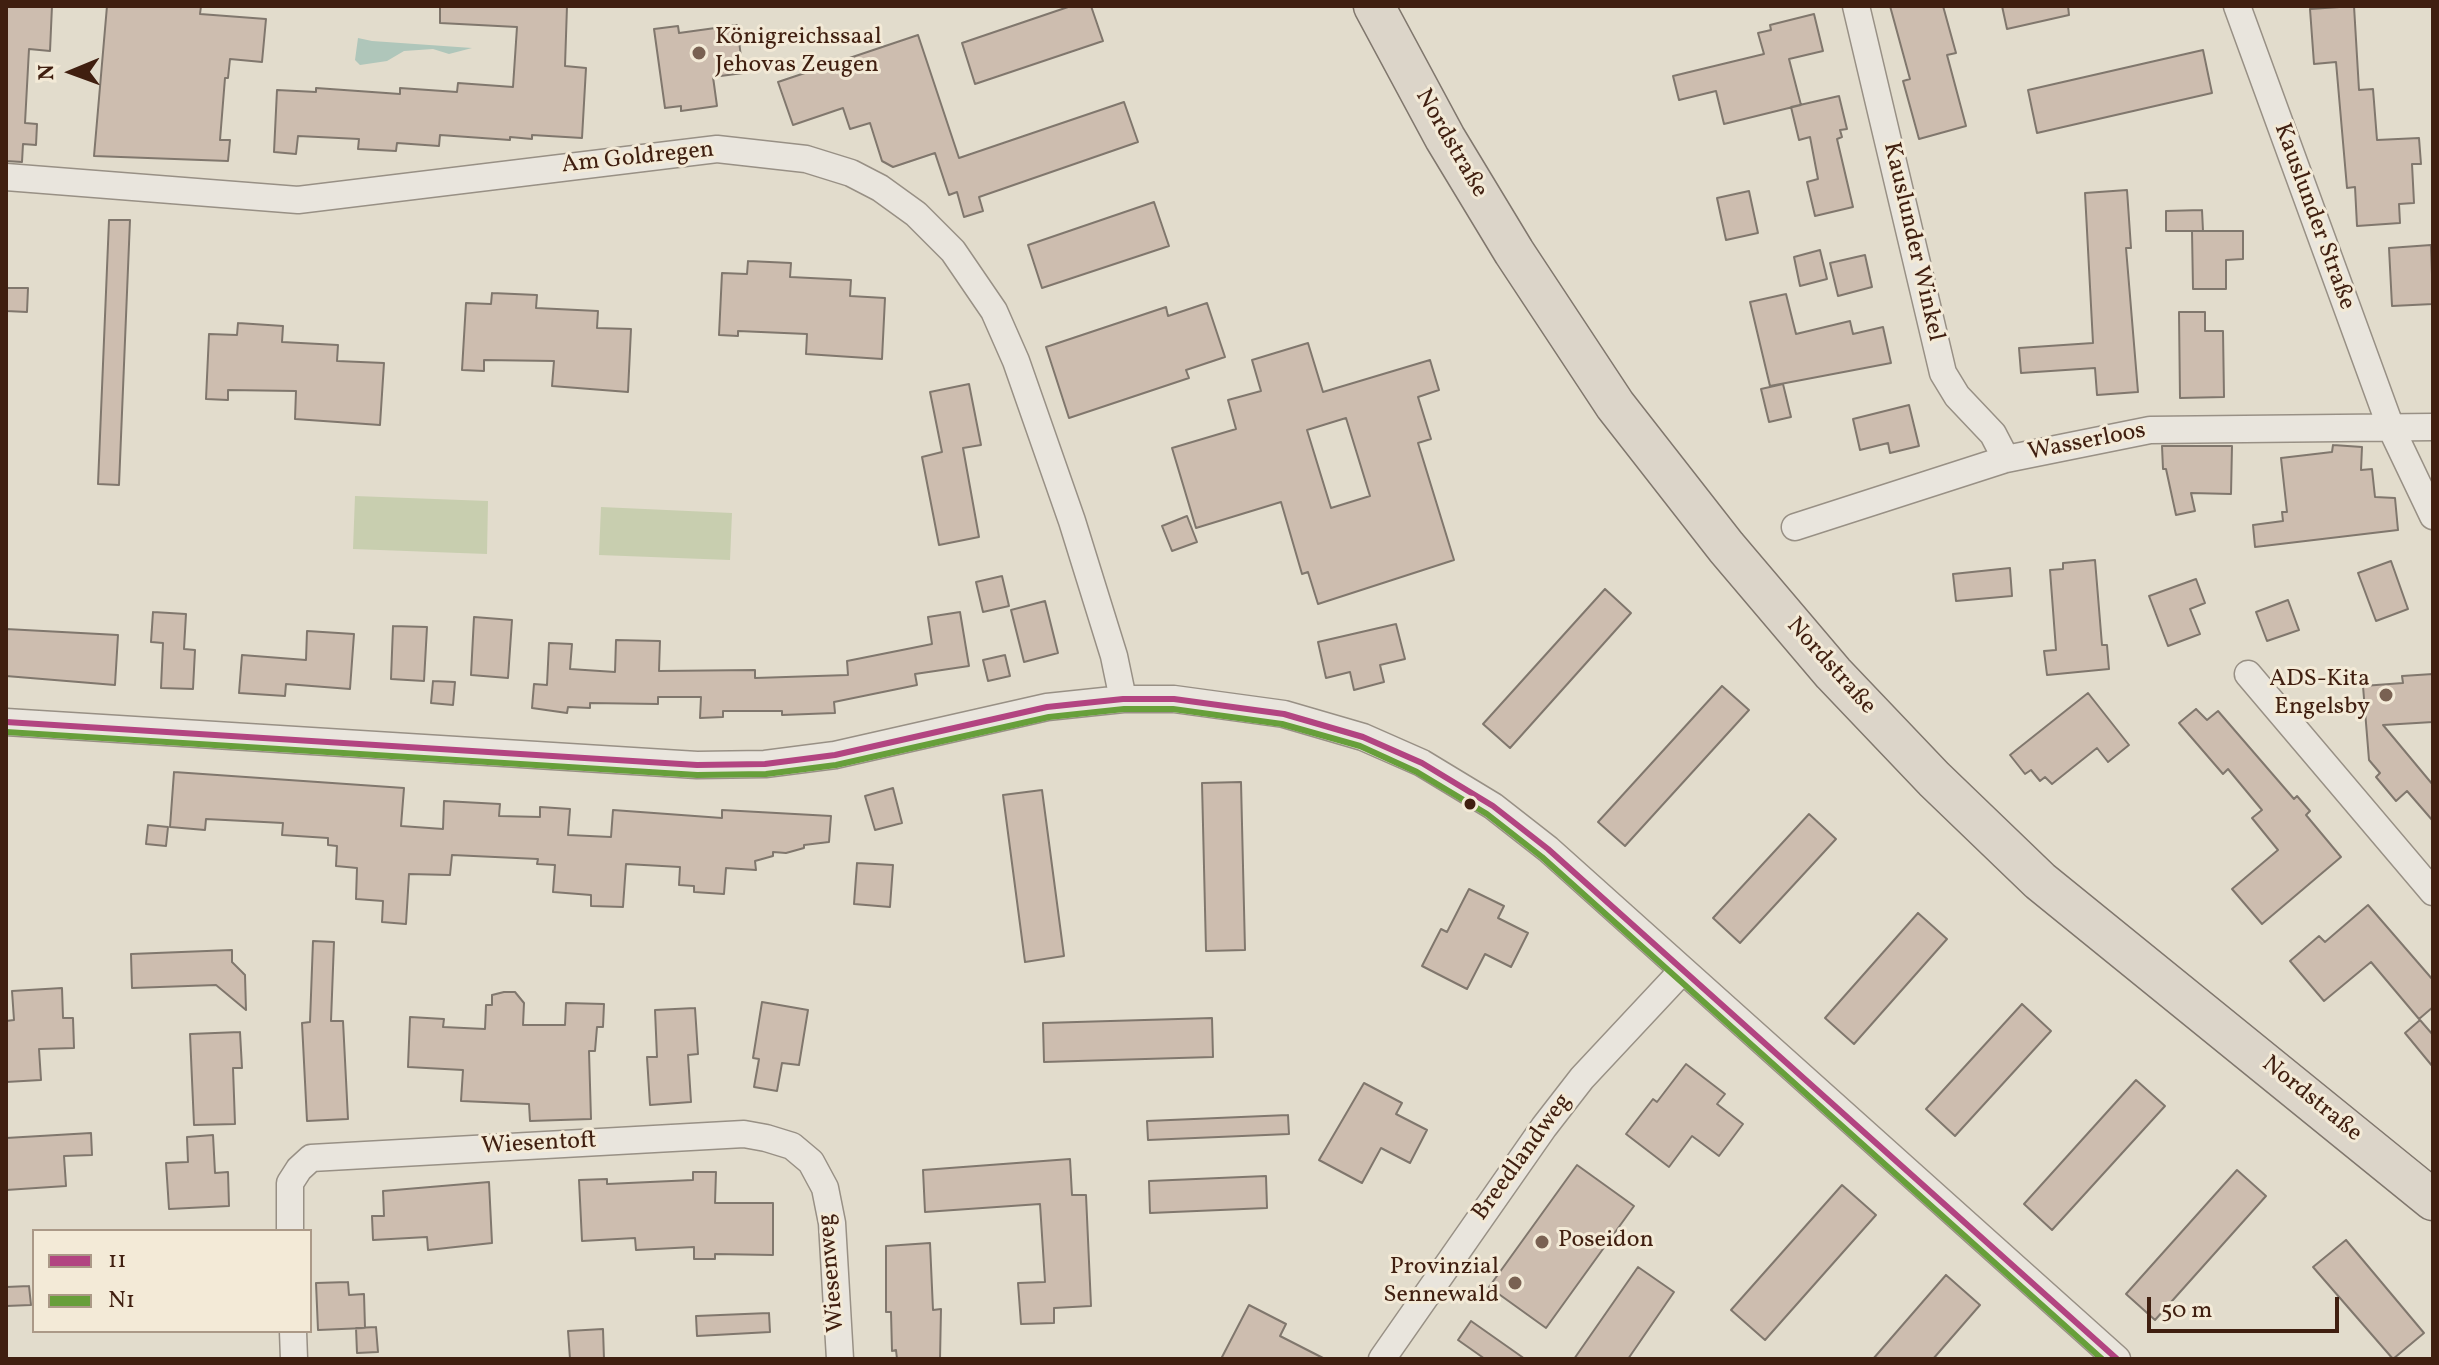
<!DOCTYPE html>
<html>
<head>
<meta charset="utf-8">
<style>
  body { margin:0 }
  #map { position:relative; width:2439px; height:1365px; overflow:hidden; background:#e2dccc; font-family:Vollkorn,serif }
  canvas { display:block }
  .frame { position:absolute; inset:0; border:8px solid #401f10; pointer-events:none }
  .legend { position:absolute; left:32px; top:1229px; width:280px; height:104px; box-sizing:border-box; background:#f3ead7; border:2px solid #ab9987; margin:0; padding:10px 14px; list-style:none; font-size:24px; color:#401f10 }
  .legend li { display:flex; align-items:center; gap:16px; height:40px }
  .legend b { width:40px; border:2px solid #ab9987 }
  .north { position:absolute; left:32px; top:32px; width:80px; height:80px; -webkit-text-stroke:6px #f3ead7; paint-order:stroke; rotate:269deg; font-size:22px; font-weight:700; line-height:32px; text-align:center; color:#401f10 }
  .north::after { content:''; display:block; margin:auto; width:28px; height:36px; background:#401f10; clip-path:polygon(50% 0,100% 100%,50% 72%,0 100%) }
  .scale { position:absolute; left:2147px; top:1297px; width:192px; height:36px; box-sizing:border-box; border:4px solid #401f10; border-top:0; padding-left:10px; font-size:24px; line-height:28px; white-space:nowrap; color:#401f10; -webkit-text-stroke:6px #f3ead7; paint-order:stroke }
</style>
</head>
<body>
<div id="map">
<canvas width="2439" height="1365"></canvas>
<div class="frame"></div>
<ul class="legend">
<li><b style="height:10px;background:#b24481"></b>11</li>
<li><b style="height:10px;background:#679f3a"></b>N1</li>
</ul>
<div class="north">N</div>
<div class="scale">50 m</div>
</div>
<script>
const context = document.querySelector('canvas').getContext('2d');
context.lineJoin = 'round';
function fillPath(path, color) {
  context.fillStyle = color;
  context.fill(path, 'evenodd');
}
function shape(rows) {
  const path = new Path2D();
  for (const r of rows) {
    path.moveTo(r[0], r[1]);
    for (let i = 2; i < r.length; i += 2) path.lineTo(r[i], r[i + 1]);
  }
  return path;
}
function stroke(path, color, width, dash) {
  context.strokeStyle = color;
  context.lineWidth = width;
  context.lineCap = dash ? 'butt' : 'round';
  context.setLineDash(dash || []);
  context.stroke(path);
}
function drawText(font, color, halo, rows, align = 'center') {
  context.font = font + ' Vollkorn,serif';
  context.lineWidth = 6;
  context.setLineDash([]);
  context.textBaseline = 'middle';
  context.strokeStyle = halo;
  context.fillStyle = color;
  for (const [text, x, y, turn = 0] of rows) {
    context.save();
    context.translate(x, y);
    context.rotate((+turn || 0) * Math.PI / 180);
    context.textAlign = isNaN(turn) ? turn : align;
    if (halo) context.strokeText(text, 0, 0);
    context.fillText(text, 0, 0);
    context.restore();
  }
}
const green = shape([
  [355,496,488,501,487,554,353,549],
  [601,507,732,513,730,560,599,555]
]);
const water = shape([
  [358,38,372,41,472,48,449,54,433,49,404,51,387,61,360,65,355,60]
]);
const building = shape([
  [6,6,52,6,50,51,29,49,25,123,37,124,36,145,23,144,22,162,6,161,6,6],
  [107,6,201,6,200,14,266,19,262,62,230,59,228,78,225,78,220,140,230,140,228,161,94,156,107,6],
  [440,6,567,6,565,66,586,68,582,138,532,135,532,139,510,137,510,140,440,135,439,146,397,143,396,151,358,149,359,139,298,136,296,154,274,152,277,90,316,92,316,88,400,94,400,88,457,92,458,83,513,87,517,27,440,23,440,6],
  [1071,6,1091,6,1103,41,975,84,962,43,1071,6],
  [1890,6,1943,6,1956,53,1947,55,1966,126,1919,139,1903,81,1910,79,1890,6],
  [2002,6,2068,6,2069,15,2007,29,2002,6],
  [2354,6,2359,90,2373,89,2377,140,2419,138,2421,164,2412,164,2414,203,2399,204,2400,223,2357,226,2355,187,2347,188,2336,62,2314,64,2310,9,2354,6],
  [1814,14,1823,51,1789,59,1801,105,1724,124,1716,91,1679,100,1673,76,1764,54,1758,33,1771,30,1770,25,1814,14],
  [737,25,743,73,713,77,717,106,681,111,681,106,665,108,654,29,678,26,679,33,737,25],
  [918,35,959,158,1124,102,1138,142,979,197,983,211,964,217,957,192,949,195,935,153,893,167,882,161,870,123,850,129,843,108,793,125,778,82,918,35],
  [2203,50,2212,93,2037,133,2028,90,2203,50],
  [1839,96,1847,129,1840,130,1842,137,1837,139,1853,207,1815,216,1807,182,1818,179,1810,137,1799,140,1791,107,1839,96],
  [2127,190,2131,248,2126,248,2138,392,2097,395,2095,368,2021,373,2019,348,2093,343,2085,193,2127,190],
  [1749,191,1758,233,1726,240,1717,198,1749,191],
  [1154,202,1169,246,1042,288,1028,245,1154,202],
  [2202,210,2203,231,2166,231,2166,211,2202,210],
  [109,220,130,220,119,485,98,484,109,220],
  [2192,231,2243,231,2243,259,2226,260,2226,289,2193,289,2192,231],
  [2431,245,2433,304,2392,306,2389,248,2431,245],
  [1820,250,1827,279,1800,286,1794,257,1820,250],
  [1865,255,1872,287,1838,296,1830,263,1865,255],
  [748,261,791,263,790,277,851,280,850,296,885,298,882,359,806,354,807,334,738,331,738,336,719,335,722,273,747,274,748,261],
  [6,288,28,288,27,312,6,311,6,288],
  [492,293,537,295,536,308,598,311,597,328,631,329,628,392,552,386,554,361,484,360,484,371,462,370,466,303,491,304,492,293],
  [1786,294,1796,334,1850,321,1853,334,1883,327,1891,363,1770,386,1750,302,1786,294],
  [1207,303,1225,357,1186,370,1189,378,1069,418,1046,347,1166,307,1168,316,1207,303],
  [2179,312,2205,312,2205,331,2223,331,2224,397,2180,398,2179,312],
  [238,323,283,326,282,342,338,345,337,361,384,363,380,425,295,419,296,391,228,390,228,400,206,399,209,334,237,335,238,323],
  [1308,343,1323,392,1430,360,1439,390,1418,397,1431,439,1418,443,1454,560,1318,604,1308,572,1302,574,1281,502,1196,528,1172,448,1236,429,1228,400,1261,391,1252,360,1308,343],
  [1346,418,1370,496,1331,508,1307,430,1346,418],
  [969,384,981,445,963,448,979,537,939,545,922,457,942,452,930,392,969,384],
  [1783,384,1791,417,1769,422,1761,389,1783,384],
  [1909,405,1919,446,1890,453,1888,443,1860,450,1853,419,1909,405],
  [2333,445,2362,447,2361,470,2372,469,2375,497,2395,498,2398,530,2255,547,2253,525,2283,521,2282,512,2287,512,2281,458,2332,452,2333,445],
  [2162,446,2232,446,2231,494,2191,493,2195,511,2176,515,2166,469,2163,469,2162,446],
  [1187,516,1197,542,1172,551,1162,526,1187,516],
  [2095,560,2102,645,2107,645,2109,669,2047,675,2044,651,2056,650,2050,570,2063,569,2063,563,2095,560],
  [2391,561,2408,609,2376,621,2358,573,2391,561],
  [2010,568,2012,596,1956,601,1953,574,2010,568],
  [1002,576,1009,606,983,612,976,582,1002,576],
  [2196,579,2205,603,2190,609,2200,634,2168,646,2149,596,2196,579],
  [1605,589,1631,613,1510,748,1483,724,1605,589],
  [2288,600,2299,630,2267,641,2256,612,2288,600],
  [1045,601,1058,653,1024,662,1011,610,1045,601],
  [153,612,186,614,184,649,195,650,193,689,161,688,163,643,151,642,153,612],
  [960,612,969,666,915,674,917,685,834,702,835,713,782,715,782,711,723,711,723,717,700,718,701,697,658,697,658,704,590,703,590,708,568,707,567,713,532,708,534,684,547,685,549,643,572,644,570,669,615,672,616,640,660,641,659,671,755,670,755,678,848,675,847,661,932,644,928,617,960,612],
  [474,617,512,620,508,678,471,675,474,617],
  [1396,624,1405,659,1380,665,1384,682,1354,690,1350,672,1326,678,1318,642,1396,624],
  [393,626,427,627,424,681,391,679,393,626],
  [6,629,118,635,115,685,6,676,6,629],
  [307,631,354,634,350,689,286,684,285,696,239,693,242,655,306,660,307,631],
  [1005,655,1010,676,988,681,983,660,1005,655],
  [2433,674,2433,722,2383,725,2433,785,2433,821,2407,791,2396,801,2376,777,2380,773,2369,760,2363,686,2403,683,2402,676,2433,674],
  [433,681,455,682,453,705,431,703,433,681],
  [1722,686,1749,710,1625,846,1598,822,1722,686],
  [2088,693,2129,745,2108,762,2097,748,2052,784,2045,777,2040,781,2031,770,2025,774,2010,755,2088,693],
  [2196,709,2207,720,2218,711,2294,799,2297,796,2310,811,2306,815,2341,857,2262,924,2232,889,2278,850,2252,818,2262,810,2228,769,2223,774,2179,723,2196,709],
  [174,772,404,788,401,826,443,829,444,801,500,804,499,816,540,817,540,807,570,809,568,835,611,837,613,810,722,818,722,810,831,816,829,842,804,845,804,848,786,853,773,852,773,856,755,861,756,870,726,868,724,894,694,892,694,886,679,885,680,867,626,864,623,907,591,906,591,895,553,892,555,865,537,864,538,859,452,855,450,875,409,874,406,924,382,922,383,901,356,899,357,868,336,866,337,846,328,845,328,838,282,835,283,823,206,819,205,830,170,827,174,772],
  [1241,782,1245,950,1206,951,1202,783,1241,782],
  [893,788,902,823,875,830,865,796,893,788],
  [1042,790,1064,956,1025,962,1003,795,1042,790],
  [1809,814,1836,839,1740,943,1713,918,1809,814],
  [148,825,168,827,166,846,146,844,148,825],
  [857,863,893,865,890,907,854,904,857,863],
  [1469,889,1504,906,1498,918,1528,933,1511,967,1485,954,1467,989,1422,966,1441,929,1447,932,1469,889],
  [2368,905,2433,980,2433,1007,2419,1019,2371,962,2324,1001,2290,961,2319,936,2325,942,2368,905],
  [1918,913,1947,939,1854,1044,1825,1018,1918,913],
  [313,941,334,942,331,1021,343,1021,348,1119,307,1121,302,1023,310,1022,313,941],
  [232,950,232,962,245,975,246,1010,216,985,132,988,131,954,232,950],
  [62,988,63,1018,73,1018,74,1048,39,1049,41,1080,6,1082,6,1021,14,1020,12,991,62,988],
  [504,992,515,992,524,1003,523,1025,565,1025,566,1003,604,1004,603,1027,597,1027,595,1051,589,1051,591,1119,530,1121,529,1104,461,1101,463,1070,408,1067,410,1017,444,1019,443,1027,485,1029,486,1005,492,1005,492,995,504,992],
  [762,1002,808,1010,799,1065,782,1063,777,1091,754,1087,759,1059,753,1058,762,1002],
  [2022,1004,2051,1031,1955,1136,1926,1109,2022,1004],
  [695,1008,698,1054,688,1055,691,1102,650,1105,647,1057,657,1057,655,1010,695,1008],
  [1212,1018,1213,1057,1044,1062,1043,1023,1212,1018],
  [2420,1020,2433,1035,2433,1067,2405,1033,2420,1020],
  [240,1032,242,1068,233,1068,235,1124,194,1125,190,1034,240,1032],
  [1686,1064,1725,1094,1717,1104,1743,1124,1719,1156,1692,1136,1669,1167,1626,1134,1653,1099,1657,1102,1686,1064],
  [2136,1080,2165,1106,2052,1230,2024,1204,2136,1080],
  [1364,1083,1402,1103,1396,1114,1427,1130,1410,1163,1381,1148,1362,1183,1319,1160,1364,1083],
  [1288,1115,1289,1134,1148,1140,1147,1121,1288,1115],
  [91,1133,92,1155,64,1156,66,1186,6,1190,6,1138,91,1133],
  [213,1135,215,1173,228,1172,229,1206,169,1209,166,1163,188,1162,187,1137,213,1135],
  [1070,1159,1072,1195,1086,1195,1091,1306,1054,1308,1054,1323,1021,1324,1018,1283,1045,1282,1040,1204,925,1212,923,1170,1070,1159],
  [1577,1165,1634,1206,1546,1328,1489,1287,1577,1165],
  [2237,1170,2266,1196,2155,1320,2126,1294,2237,1170],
  [693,1172,716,1172,715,1203,773,1203,773,1255,715,1254,715,1259,694,1259,694,1247,636,1250,635,1238,582,1241,579,1180,607,1179,607,1184,693,1180,693,1172],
  [1266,1176,1267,1208,1150,1213,1149,1181,1266,1176],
  [489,1182,492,1243,428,1250,427,1237,373,1240,372,1216,384,1216,383,1191,489,1182],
  [1842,1185,1876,1215,1765,1340,1731,1310,1842,1185],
  [2346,1240,2424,1333,2393,1359,2313,1267,2346,1240],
  [930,1243,933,1310,941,1309,940,1359,897,1359,896,1350,892,1351,891,1312,886,1312,886,1246,930,1243],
  [1638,1267,1674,1292,1628,1359,1574,1359,1638,1267],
  [1946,1275,1980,1305,1933,1359,1873,1359,1946,1275],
  [348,1282,349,1295,364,1294,365,1328,318,1330,316,1283,348,1282],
  [29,1286,31,1305,6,1306,6,1287,29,1286],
  [1249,1305,1286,1324,1280,1336,1325,1359,1221,1359,1249,1305],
  [769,1313,770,1332,697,1336,696,1316,769,1313],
  [1471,1321,1525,1359,1485,1359,1458,1340,1471,1321],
  [376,1327,378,1352,357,1353,356,1328,376,1327],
  [603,1329,604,1359,570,1359,568,1331,603,1329]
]);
const street = shape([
  [1856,6,1943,373,1957,396,1993,434,2006,459],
  [2237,6,2391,428,2433,516],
  [6,177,298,200,717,149,806,159,851,173,880,188,916,214,953,251,994,311,1016,361,1072,521,1114,656,1123,699],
  [1795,527,2006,459,2150,430,2433,427],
  [2248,674,2433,892],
  [6,722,697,765,765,764,835,755,1047,707,1123,699,1174,699,1284,714,1363,737,1422,763,1493,806,1548,849,2117,1359],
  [290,1231,290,1183,299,1169,311,1158,744,1134,766,1138,792,1146,811,1162,825,1188,832,1223,840,1359],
  [293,1331,294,1359],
  [1382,1359,1544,1127,1582,1078,1683,970]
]);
const primary = shape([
  [1374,6,1445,138,1514,252,1615,405,1726,547,1833,673,1934,779,2040,881,2433,1200]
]);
const bus1 = shape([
  [6,722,697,765,765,764,835,755,1047,707,1123,699,1174,699,1284,714,1363,737,1422,763,1493,806,1548,849,2117,1359]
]);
const bus2 = shape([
  [6,732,697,775,766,774,836,765,1049,717,1124,709,1173,709,1282,724,1360,746,1417,772,1487,814,1542,857,2102,1359]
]);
const markers = [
  [699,53,8,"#796152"],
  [2386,695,8,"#796152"],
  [1470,804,7,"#401f10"],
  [1542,1242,8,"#796152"],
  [1515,1283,8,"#796152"]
];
const poiNames = [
  ["Königreichssaal",715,39],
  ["Jehovas Zeugen",715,67],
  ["ADS-Kita",2370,681,"right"],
  ["Engelsby",2370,709,"right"],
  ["Poseidon",1558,1242],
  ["Provinzial",1499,1269,"right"],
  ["Sennewald",1499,1297,"right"]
];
const streetNames = [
  ["Nordstraße",1450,144,60],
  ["Am Goldregen",638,159,-6],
  ["Kauslunder Straße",2313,217,70],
  ["Kauslunder Winkel",1912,242,77],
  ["Wasserloos",2087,443,-11],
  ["Nordstraße",1830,667,48],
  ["Nordstraße",2311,1100,39],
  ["Wiesentoft",539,1145,-3],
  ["Breedlandweg",1523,1158,-54],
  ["Wiesenweg",833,1273,-95]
];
fillPath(green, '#c8ceaf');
fillPath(water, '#afc6ba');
fillPath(building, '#cdbdaf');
stroke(building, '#80776d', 2);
stroke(street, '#989085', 29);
stroke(primary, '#80776d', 43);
stroke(street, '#e9e5dd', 26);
stroke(primary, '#dcd5c9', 40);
stroke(bus1, '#b24481', 6);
stroke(bus2, '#679f3a', 6);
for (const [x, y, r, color] of markers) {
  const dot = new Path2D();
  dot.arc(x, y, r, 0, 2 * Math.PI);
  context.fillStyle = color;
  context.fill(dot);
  stroke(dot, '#f3ead7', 3);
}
drawText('24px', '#401f10', '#f3ead7', poiNames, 'left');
drawText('24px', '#401f10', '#f3ead7', streetNames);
</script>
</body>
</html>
